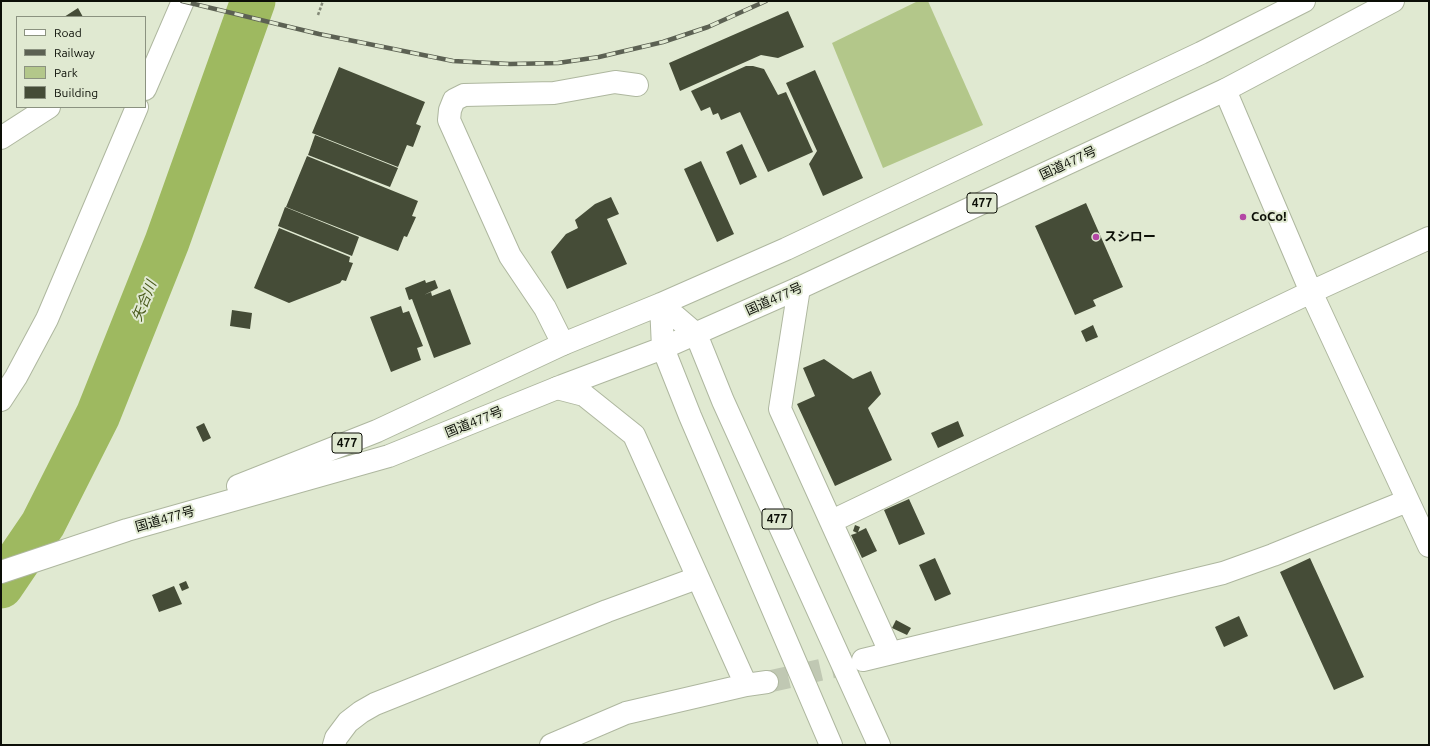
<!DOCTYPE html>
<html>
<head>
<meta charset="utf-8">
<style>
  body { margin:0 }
  #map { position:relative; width:1430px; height:746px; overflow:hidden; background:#e0e9d1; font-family:Ubuntu,sans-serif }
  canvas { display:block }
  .frame { position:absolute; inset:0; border:2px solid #0c0f07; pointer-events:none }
  .legend { position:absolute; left:16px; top:16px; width:130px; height:92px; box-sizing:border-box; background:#e0e9d1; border:1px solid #8b9280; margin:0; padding:5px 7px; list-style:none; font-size:12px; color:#0c0f07 }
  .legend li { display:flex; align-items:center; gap:8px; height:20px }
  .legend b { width:20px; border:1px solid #8b9280 }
</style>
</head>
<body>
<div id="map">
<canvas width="1430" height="746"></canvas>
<div class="frame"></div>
<ul class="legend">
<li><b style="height:5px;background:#fff"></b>Road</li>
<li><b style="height:5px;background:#5c6153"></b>Railway</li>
<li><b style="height:11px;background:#b3c78a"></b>Park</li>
<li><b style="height:11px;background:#454c37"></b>Building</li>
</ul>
</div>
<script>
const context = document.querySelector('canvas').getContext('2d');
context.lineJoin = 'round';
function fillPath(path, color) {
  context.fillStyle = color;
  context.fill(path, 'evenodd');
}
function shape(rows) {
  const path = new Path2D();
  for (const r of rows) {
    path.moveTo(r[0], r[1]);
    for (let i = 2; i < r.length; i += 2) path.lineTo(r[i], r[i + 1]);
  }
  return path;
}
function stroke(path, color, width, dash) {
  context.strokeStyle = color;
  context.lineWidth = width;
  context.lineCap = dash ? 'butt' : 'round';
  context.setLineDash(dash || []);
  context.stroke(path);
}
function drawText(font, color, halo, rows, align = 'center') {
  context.font = font + ' Ubuntu,"Noto Sans JP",sans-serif';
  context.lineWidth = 4;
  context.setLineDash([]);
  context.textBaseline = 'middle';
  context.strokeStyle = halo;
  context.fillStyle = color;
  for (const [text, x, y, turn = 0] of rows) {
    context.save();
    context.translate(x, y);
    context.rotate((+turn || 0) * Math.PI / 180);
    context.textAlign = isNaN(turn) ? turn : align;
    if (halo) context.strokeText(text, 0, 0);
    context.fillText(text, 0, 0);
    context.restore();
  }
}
const green = shape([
  [918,1,928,1,983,125,883,168,832,43]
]);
const river = shape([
  [1,586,43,524,98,415,167,242,253,1]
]);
const building = shape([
  [78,8,83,17,64,17],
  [788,11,804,47,778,58,761,55,680,91,669,63],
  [746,66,753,66,764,69,778,95,786,92,813,152,768,172,740,112,721,120,718,113,713,115,710,107,701,111,691,91],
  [339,67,425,102,416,124,421,126,413,147,407,145,398,167,312,133],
  [815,70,863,178,823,196,809,164,817,151,786,83],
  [315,135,398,168,390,187,308,155],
  [742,144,757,177,740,185,726,152],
  [307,156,418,201,412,216,416,217,407,237,404,236,398,251,286,207],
  [701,161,734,234,717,242,684,169],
  [611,197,619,214,607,219,627,264,567,289,551,252,566,234,578,228,575,220,595,204],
  [1086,203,1123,287,1093,300,1096,306,1075,315,1035,226],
  [285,207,359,237,352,256,278,226],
  [279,228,350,257,349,262,353,263,346,281,342,280,340,283,289,303,254,288],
  [425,280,426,283,435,280,438,288,424,295,431,292,432,296,450,289,471,344,434,358,412,299,409,300,405,288],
  [401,306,403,313,409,311,423,346,417,348,421,360,391,372,370,317],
  [232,310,252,313,250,329,230,326],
  [1093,325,1098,337,1086,342,1081,331],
  [824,359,853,379,871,371,881,394,868,408,892,460,835,486,797,404,815,396,803,368],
  [958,421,964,436,938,448,931,433],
  [204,423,211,438,203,442,196,427],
  [909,499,925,534,899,545,884,510],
  [855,525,860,527,858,532,866,528,877,551,862,558,851,535,857,533,853,531],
  [935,558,951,594,935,601,919,565],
  [1310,558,1364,677,1334,690,1280,572],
  [186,581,189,588,182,591,179,584],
  [174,586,182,604,159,612,152,595],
  [1239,616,1248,636,1224,647,1215,627],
  [896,620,911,628,907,635,892,628]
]);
const streetTunnel = shape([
  [767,682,860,661]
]);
const path = shape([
  [318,15,323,1]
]);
const street = shape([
  [1225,90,1311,292,1429,546],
  [1,138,49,107],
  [799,288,780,409,890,652],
  [563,344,545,308,510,256,449,120,450,110,454,100,464,95,554,93,615,82,637,85],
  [557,388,584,395,634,435,746,685],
  [832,521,1311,292,1429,238],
  [863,660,1223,573,1273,555,1407,501],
  [334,745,336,738,348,722,361,712,375,704,607,611,697,578],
  [551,745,626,713,746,685,767,682]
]);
const secondary = shape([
  [145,89,183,1],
  [1,400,16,377,47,319,137,107]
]);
const highway = shape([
  [661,304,696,334,723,401,879,745],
  [661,304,663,348,690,416,831,745],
  [238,486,377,431,563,344,661,304,786,249,1201,53,1304,1],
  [1,572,127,530,389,456,562,386,663,348,799,288,1225,90,1393,1]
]);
const rail = shape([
  [182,1,319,34,453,61,510,64,558,63,599,57,663,42,708,27,766,1]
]);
const markers = [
  [1243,217,4,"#b447a5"],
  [1096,237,4,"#b447a5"]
];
const shields = [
  [982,203,30],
  [347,443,30],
  [777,519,30]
];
const shieldNames = [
  ["477",982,203],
  ["477",347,443],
  ["477",777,519]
];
const streetNames = [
  ["国道477号",1068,163,-25],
  ["国道477号",774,299,-24],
  ["国道477号",474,422,-22],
  ["国道477号",165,519,-16]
];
const poiNames = [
  ["CoCo!",1251,217],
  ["スシロー",1104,237]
];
const waterNames = [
  ["矢合川",144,301,-68]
];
fillPath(green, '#b3c78a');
stroke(river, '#9eb960', 45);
fillPath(building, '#454c37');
stroke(streetTunnel, '#c0c8b3', 22, [22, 11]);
stroke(street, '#aeb79f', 24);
stroke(secondary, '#aeb79f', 24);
stroke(highway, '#aeb79f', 24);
stroke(path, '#838978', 2.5, [3, 2]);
stroke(street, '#fff', 22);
stroke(secondary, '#fff', 22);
stroke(highway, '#fff', 22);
stroke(rail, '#5c6153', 4.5);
stroke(rail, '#e0e9d1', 3, [9]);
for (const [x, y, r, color] of markers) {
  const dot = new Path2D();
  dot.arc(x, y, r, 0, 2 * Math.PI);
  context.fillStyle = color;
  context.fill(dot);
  stroke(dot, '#e0e9d1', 1.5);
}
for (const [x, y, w] of shields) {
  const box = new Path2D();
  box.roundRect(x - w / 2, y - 10, w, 20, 3);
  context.fillStyle = '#e0e9d1';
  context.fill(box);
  stroke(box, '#0c0f07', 1);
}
drawText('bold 12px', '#0c0f07', null, shieldNames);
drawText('13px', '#0c0f07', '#e0e9d1', streetNames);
drawText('bold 13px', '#0c0f07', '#e0e9d1', poiNames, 'left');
drawText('italic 14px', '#48591a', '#e0e9d1', waterNames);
</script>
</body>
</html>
